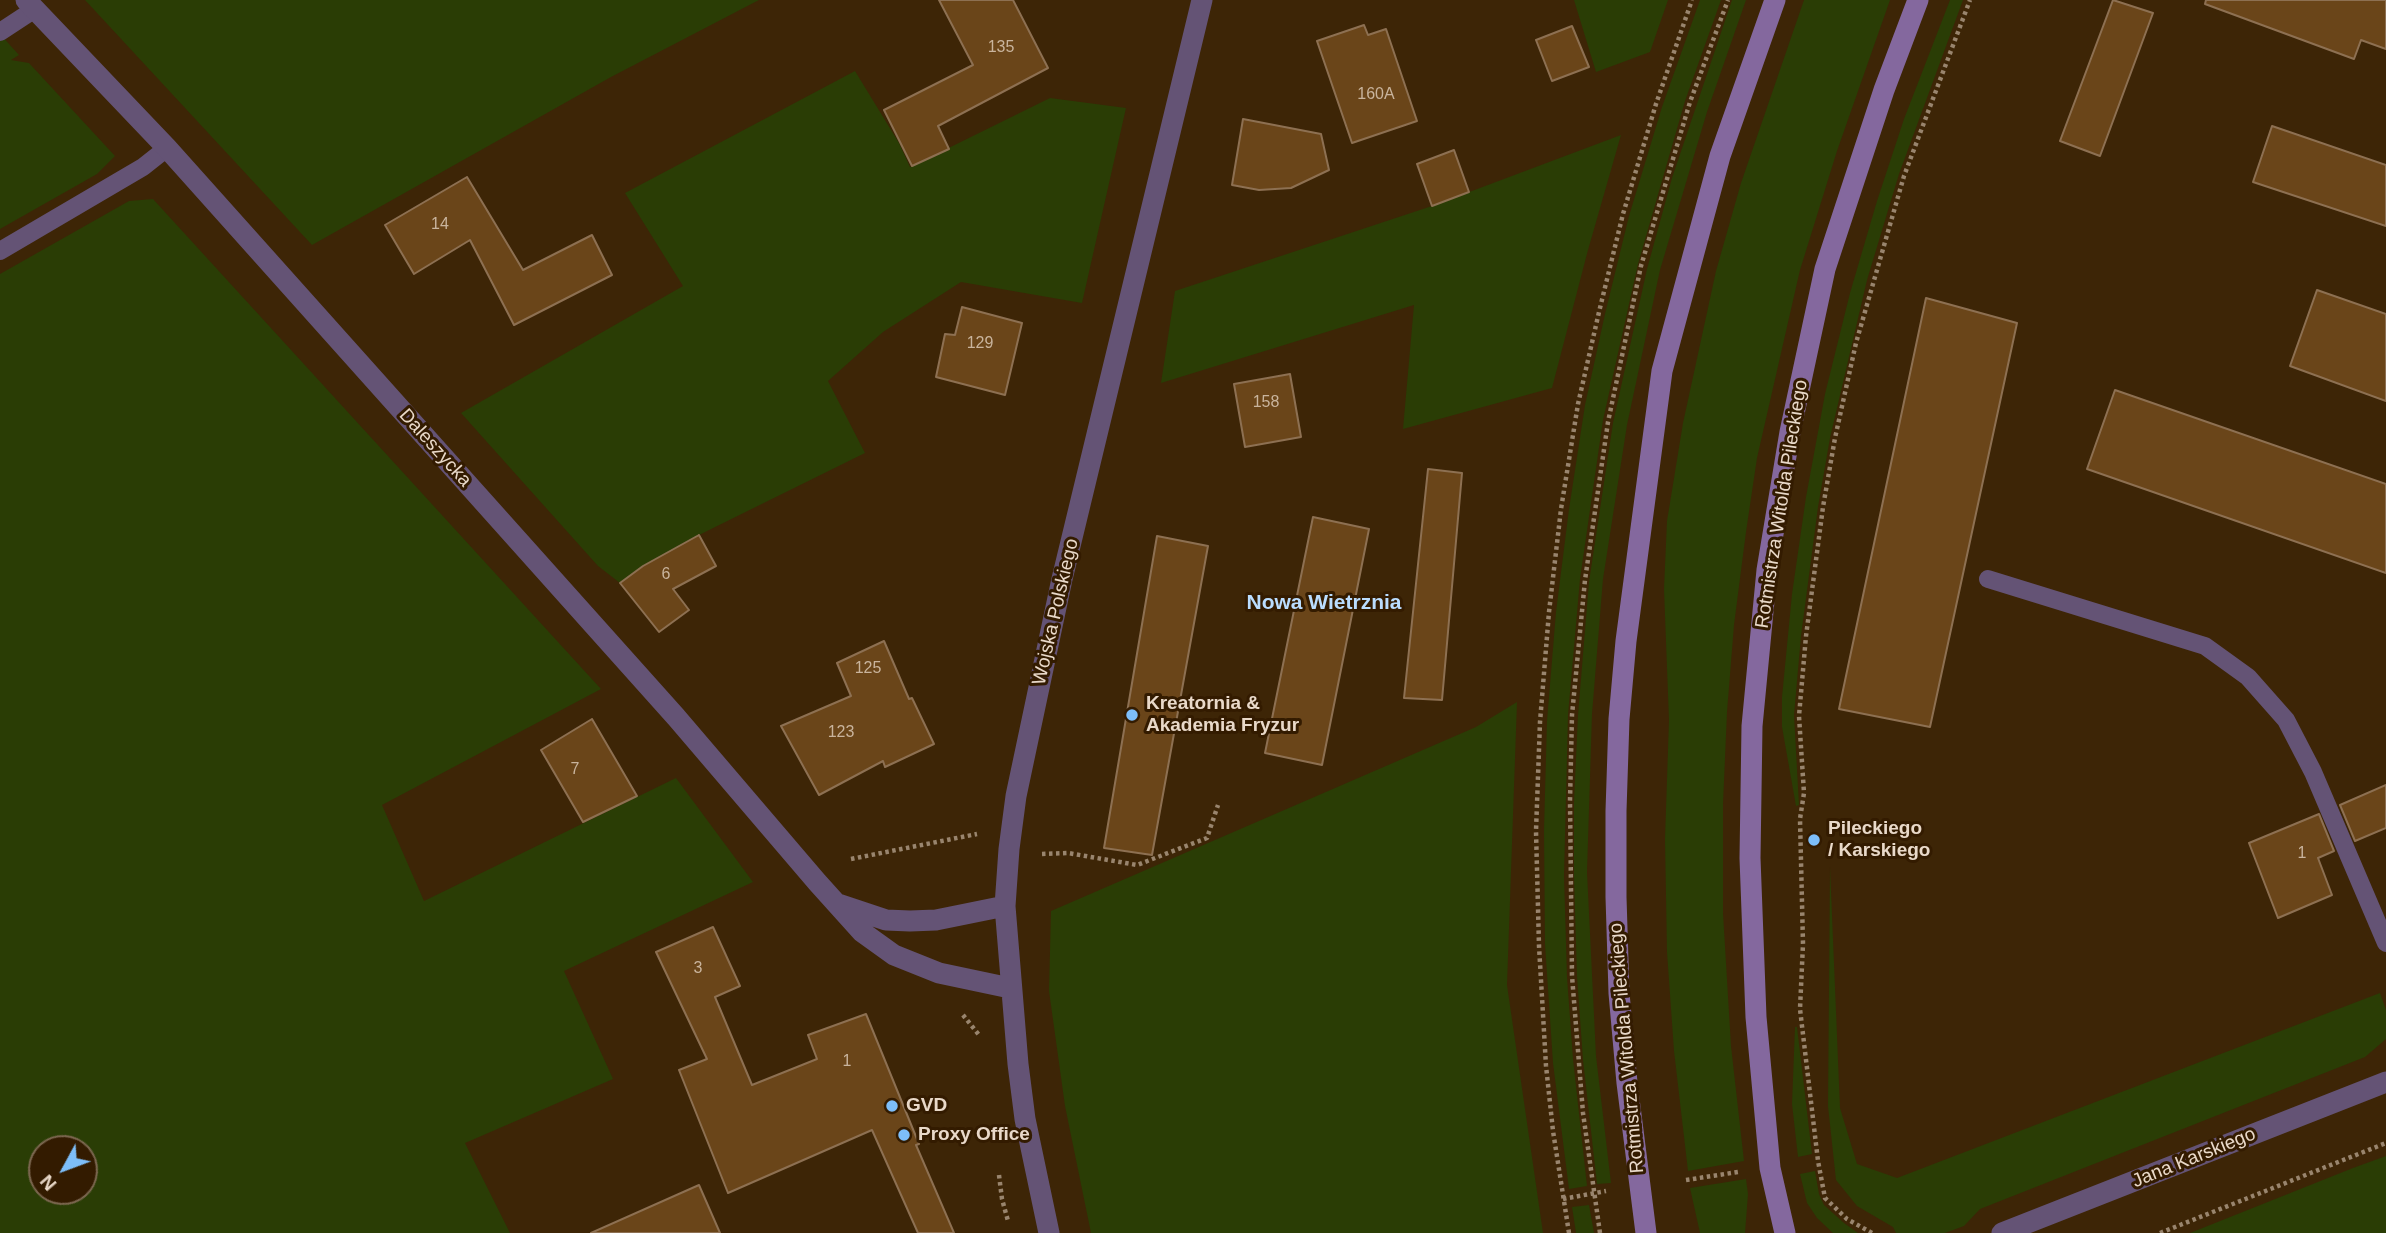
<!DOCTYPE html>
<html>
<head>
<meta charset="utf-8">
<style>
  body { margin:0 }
  #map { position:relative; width:2386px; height:1233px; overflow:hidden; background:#3d2506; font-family:Arial,sans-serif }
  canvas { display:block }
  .north { position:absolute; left:28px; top:1135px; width:70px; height:70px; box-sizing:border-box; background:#331b00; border:2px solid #7c6750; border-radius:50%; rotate:229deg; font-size:19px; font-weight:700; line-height:28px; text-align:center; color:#e9d9c9 }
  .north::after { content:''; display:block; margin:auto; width:24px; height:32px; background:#7dbef9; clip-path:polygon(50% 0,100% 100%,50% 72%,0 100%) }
</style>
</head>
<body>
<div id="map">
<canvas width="2386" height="1233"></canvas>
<div class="north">N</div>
</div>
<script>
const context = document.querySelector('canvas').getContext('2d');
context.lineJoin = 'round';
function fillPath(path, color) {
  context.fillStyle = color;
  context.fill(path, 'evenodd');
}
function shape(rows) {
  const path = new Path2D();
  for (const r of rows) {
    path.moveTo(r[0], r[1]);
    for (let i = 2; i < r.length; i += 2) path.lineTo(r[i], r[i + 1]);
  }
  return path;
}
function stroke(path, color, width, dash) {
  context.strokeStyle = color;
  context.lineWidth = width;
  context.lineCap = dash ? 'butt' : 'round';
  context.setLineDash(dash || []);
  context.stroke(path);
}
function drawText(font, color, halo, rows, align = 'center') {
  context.font = font + ' Arial,sans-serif';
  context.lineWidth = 6;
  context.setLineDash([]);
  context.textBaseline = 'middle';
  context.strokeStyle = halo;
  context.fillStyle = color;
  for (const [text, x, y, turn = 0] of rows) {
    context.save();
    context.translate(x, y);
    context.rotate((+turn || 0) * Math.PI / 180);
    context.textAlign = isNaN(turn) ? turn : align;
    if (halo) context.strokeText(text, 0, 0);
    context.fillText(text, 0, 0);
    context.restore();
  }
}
const green = shape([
  [85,0,759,0,611,77,312,245],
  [1574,0,1668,0,1650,52,1596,72],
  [1700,0,1721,0,1685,101,1638,264,1603,420,1580,579,1568,715,1564,876,1567,977,1573,1059,1587,1186,1569,1189,1553,1063,1545,944,1544,830,1547,721,1556,612,1569,509,1585,405,1605,314,1629,216,1662,107],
  [1732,0,1746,0,1707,112,1660,270,1627,425,1603,579,1592,714,1587,872,1596,1056,1611,1183,1597,1184,1583,1060,1577,976,1574,877,1574,802,1578,715,1589,582,1613,423,1647,269,1672,178],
  [1804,0,1890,0,1837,151,1800,270,1757,458,1746,532,1734,625,1727,712,1723,804,1723,913,1731,1046,1744,1161,1688,1171,1674,1051,1667,952,1665,839,1669,720,1664,589,1667,521,1683,423,1716,271,1741,183],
  [1950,0,1963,0,1899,174,1867,280,1830,438,1818,507,1801,636,1794,715,1799,805,1796,806,1782,727,1782,697,1792,594,1806,497,1825,394,1850,293,1877,201,1904,119],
  [0,34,19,55,11,60,29,63,115,156,97,174,0,229],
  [855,71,899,143,910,167,1050,98,1126,108,1082,303,961,282,883,332,828,381,865,453,699,535,643,566,620,583,598,566,461,413,683,286,625,193],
  [1621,135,1588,250,1552,388,1403,429,1414,305,1161,383,1175,291,1432,206],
  [153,199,601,689,382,805,424,901,676,778,753,882,564,971,613,1079,465,1143,510,1233,0,1233,0,274,129,201],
  [42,1149,84,1149,84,1191,42,1191],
  [1517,702,1507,985,1543,1233,1091,1233,1065,1106,1049,991,1051,911,1476,727],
  [1830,867,1840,1108,1857,1164,1897,1178,2380,993,2386,1010,2386,1039,2365,1057,1980,1209,1964,1226,1945,1233,1896,1233,1893,1227,1857,1206,1836,1180,1828,1106],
  [1795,1027,1797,1027,1812,1154,1798,1157,1792,1104],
  [2386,1156,2386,1233,2190,1233,2353,1168],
  [1815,1171,1819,1194,1824,1205,1844,1223,1858,1233,1833,1233,1817,1218,1807,1203,1800,1174],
  [1746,1179,1748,1194,1745,1233,1700,1233,1690,1188],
  [1589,1205,1594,1233,1576,1233,1572,1207]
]);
const building = shape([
  [939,0,1013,0,1048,68,938,126,949,149,912,166,884,110,973,65,939,0],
  [2113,0,2153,13,2100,156,2060,141,2113,0],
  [2206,0,2386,0,2386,49,2361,40,2354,59,2205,4,2206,0],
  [1364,25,1368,35,1386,29,1417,121,1352,143,1317,41,1364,25],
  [1572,26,1589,67,1552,81,1536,40,1572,26],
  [1243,119,1321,134,1329,170,1291,188,1259,190,1232,185,1243,119],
  [2272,126,2386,165,2386,226,2253,182,2272,126],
  [1454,150,1469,192,1432,206,1417,164,1454,150],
  [467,177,523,270,592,235,612,275,514,325,470,240,414,274,385,225,467,177],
  [2317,290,2386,314,2386,401,2290,366,2317,290],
  [1926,298,2017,323,1930,727,1839,709,1926,298],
  [962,307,1022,323,1005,395,936,377,945,334,955,335,962,307],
  [1290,374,1301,437,1245,447,1234,384,1290,374],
  [2115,390,2386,484,2386,573,2087,469,2115,390],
  [1428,469,1462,473,1442,700,1404,698,1428,469],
  [1313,517,1369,529,1322,765,1265,753,1313,517],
  [699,535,716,566,673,589,689,610,659,632,620,583,643,566,699,535],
  [1157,536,1208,546,1152,855,1104,848,1157,536],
  [884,641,909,699,912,698,934,744,885,767,883,761,819,795,781,726,851,696,837,663,884,641],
  [592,719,637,796,583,822,541,750,592,719],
  [2386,785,2386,828,2355,841,2340,805,2386,785],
  [2319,814,2334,851,2318,858,2332,895,2278,918,2249,843,2319,814],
  [713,927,740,986,715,997,752,1085,817,1059,808,1035,866,1014,919,1144,916,1145,954,1233,918,1233,872,1130,728,1193,679,1070,707,1059,656,952,713,927],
  [699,1185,720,1233,591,1233,699,1185]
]);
const path = shape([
  [1042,854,1068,853,1137,865,1207,838,1218,805],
  [851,859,977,834],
  [963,1015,979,1035],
  [999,1175,1002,1199,1008,1221],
  [1686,1180,1738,1172],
  [1563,1199,1606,1191],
  [1569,1233,1553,1131,1546,1066,1539,946,1536,831,1540,722,1549,612,1561,509,1578,404,1599,312,1623,214,1656,104,1692,0],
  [1600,1233,1583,1113,1572,976,1570,801,1572,715,1585,580,1608,422,1641,266,1690,102,1728,0],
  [1872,1233,1847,1219,1825,1198,1818,1161,1800,1009,1803,944,1800,819,1804,793,1799,716,1806,636,1823,507,1835,438,1856,343,1904,176,1970,0],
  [2160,1233,2386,1143]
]);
const lane = shape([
  [0,32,35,9],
  [0,251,143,167,167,148],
  [1988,579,2205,646,2248,677,2286,720,2313,772,2386,943]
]);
const street = shape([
  [26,0,167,148,676,717,817,882,862,932,894,955,939,973,1010,988],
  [838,904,886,920,910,921,936,920,1005,906],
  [1049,1233,1025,1119,1018,1064,1005,906,1009,849,1016,796,1062,579,1202,0],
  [2002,1233,2386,1082]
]);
const secondary = shape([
  [1646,1233,1627,1083,1619,993,1616,897,1616,811,1619,719,1626,641,1662,371,1720,156,1775,0],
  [1785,1233,1770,1168,1756,1017,1750,858,1752,726,1767,570,1790,432,1825,269,1884,90,1918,0]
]);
const markers = [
  [1132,715,7,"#7dbef9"],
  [1814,840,7,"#7dbef9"],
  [892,1106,7,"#7dbef9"],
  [904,1135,7,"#7dbef9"]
];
const numberNames = [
  ["135",1001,48],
  ["160A",1376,95],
  ["14",440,225],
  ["129",980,344],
  ["158",1266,403],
  ["6",666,575],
  ["125",868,669],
  ["123",841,733],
  ["7",575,770],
  ["1",2302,854],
  ["3",698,969],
  ["1",847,1062]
];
const streetNames = [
  ["Daleszycka",435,448,48],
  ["Rotmistrza Witolda Pileckiego",1782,504,-81],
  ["Wojska Polskiego",1056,612,-77],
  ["Rotmistrza Witolda Pileckiego",1627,1048,-95],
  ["Jana Karskiego",2194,1158,-22]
];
const poiNames = [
  ["Kreatornia &",1146,704],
  ["Akademia Fryzur",1146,726],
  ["Pileckiego",1828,829],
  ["/ Karskiego",1828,851],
  ["GVD",906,1106],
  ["Proxy Office",918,1135]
];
const neighbourhoodNames = [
  ["Nowa Wietrznia",1324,603]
];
fillPath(green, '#2a3d05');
fillPath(building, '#6a4519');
stroke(building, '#8d7052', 2);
stroke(path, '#99856e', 4.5, [3.5, 3.5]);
stroke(lane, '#645375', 18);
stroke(street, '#645375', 21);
stroke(secondary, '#84689e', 21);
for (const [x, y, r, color] of markers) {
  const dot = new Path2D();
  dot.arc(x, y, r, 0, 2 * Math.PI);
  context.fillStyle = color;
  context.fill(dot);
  stroke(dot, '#331b00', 2.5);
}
drawText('16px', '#c9b49d', null, numberNames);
drawText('19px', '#e9d9c9', '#331b00', streetNames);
drawText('bold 19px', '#e9d9c9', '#331b00', poiNames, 'left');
drawText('bold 21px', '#baddff', '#331b00', neighbourhoodNames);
</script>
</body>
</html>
